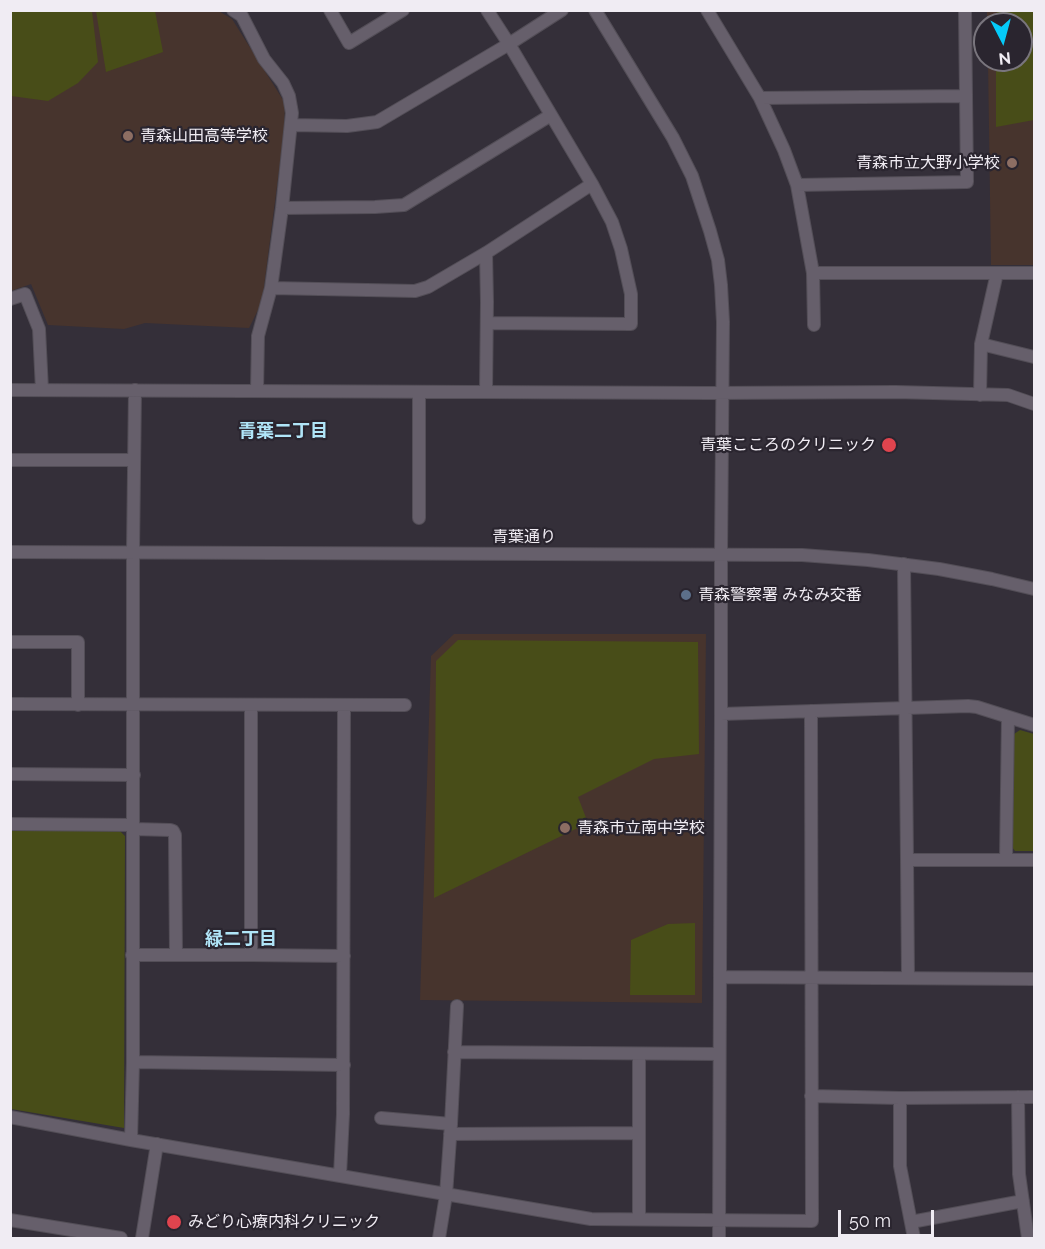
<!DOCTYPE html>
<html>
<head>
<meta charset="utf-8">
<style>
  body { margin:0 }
  #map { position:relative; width:1045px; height:1249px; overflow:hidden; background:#342f39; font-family:Raleway,sans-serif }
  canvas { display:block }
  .frame { position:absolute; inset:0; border:12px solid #f0ecf3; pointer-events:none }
  .north { position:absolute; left:973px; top:12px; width:60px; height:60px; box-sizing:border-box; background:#2a252f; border:2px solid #79757d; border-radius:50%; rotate:174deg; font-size:16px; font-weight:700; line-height:24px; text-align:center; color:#f0ecf3 }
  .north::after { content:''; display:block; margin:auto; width:21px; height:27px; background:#05cbf9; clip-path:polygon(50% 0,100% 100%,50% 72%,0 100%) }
  .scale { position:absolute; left:838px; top:1210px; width:96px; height:27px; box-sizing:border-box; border:3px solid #f0ecf3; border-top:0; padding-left:8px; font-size:18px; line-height:21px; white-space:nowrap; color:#f0ecf3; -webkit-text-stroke:4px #2a252f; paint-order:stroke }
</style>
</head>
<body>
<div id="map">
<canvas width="1045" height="1249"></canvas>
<div class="frame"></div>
<div class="north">N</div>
<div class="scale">50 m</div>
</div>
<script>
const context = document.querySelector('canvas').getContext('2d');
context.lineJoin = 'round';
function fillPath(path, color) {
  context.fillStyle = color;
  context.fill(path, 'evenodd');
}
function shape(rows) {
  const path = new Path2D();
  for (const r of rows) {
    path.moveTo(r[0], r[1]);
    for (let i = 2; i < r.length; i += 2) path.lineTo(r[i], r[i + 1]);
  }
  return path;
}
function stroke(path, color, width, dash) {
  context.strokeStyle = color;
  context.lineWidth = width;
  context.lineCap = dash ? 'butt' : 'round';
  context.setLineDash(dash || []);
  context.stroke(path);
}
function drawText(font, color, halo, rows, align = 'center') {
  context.font = font + ' Raleway,"Noto Sans JP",sans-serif';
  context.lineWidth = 4.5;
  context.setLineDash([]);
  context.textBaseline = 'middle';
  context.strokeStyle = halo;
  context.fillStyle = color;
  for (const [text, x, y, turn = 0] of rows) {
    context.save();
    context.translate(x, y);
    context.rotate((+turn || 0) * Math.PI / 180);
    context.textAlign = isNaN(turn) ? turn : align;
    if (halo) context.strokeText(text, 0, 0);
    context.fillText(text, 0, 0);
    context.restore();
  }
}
const education = shape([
  [217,10,232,19,285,103,284,132,262,302,249,328,145,323,124,329,48,325,31,284,11,291,11,11],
  [987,11,1034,11,1034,265,991,265,988,60,1021,60,1021,24,987,24],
  [454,634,706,634,702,1003,420,1000,431,656]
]);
const green = shape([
  [10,11,92,11,98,62,78,83,48,101,11,96],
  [96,11,156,11,155,11,163,52,106,72],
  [997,11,1034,11,1034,120,996,127,996,60,1021,60,1021,24,997,24],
  [458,640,698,642,699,754,654,759,578,797,588,823,434,898,436,661],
  [1020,730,1034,734,1034,851,1015,851,1012,847,1014,734],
  [10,831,120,831,125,836,124,1128,11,1109],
  [695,923,695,995,630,995,631,940,668,924]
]);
const minor = shape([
  [233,10,242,16,264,59,283,83,289,96,292,113,282,208,271,288,258,336,257,391],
  [330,10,349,43,403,10],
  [595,10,673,138,692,176,710,231,718,260,721,285,723,322,721,554,721,714,719,1238],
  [707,10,760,98,784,150,797,185,813,273,814,325],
  [760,98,966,96],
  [291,125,347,126,377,122,509,44,562,10],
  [797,185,967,182,965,10],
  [282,208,375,207,404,205,551,115],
  [486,253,487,302,486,392],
  [813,273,1034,273],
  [271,288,415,291,428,287,486,253,592,184],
  [10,299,25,294,39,329,42,390],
  [487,323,631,324,631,294,621,249,612,222,592,184,509,44,487,10],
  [981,344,1034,357],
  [10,390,710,393,896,392,1008,395,1034,404],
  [419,392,419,518],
  [980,395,981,344,997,273],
  [10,460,134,460],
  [10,552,802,555,868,560,939,569,992,579,1034,589],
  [904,564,907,860,1034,860],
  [10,642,78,642,78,705],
  [10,704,405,705],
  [721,714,968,706,977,707,1034,725],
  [10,774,134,775],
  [10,824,133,825],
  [133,829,170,830,173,831,175,835,176,955],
  [907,860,908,978],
  [1006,860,1008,717],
  [132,955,251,955,344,956],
  [251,955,251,705],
  [720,977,1034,979],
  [454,1052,719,1054],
  [133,1062,344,1065],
  [811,1096,900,1098,1034,1097],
  [1018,1097,1019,1174,1028,1238],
  [900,1098,900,1166,914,1238],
  [10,1117,131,1140,591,1219,812,1221,811,711],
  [381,1118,451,1124],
  [450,1134,638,1133],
  [131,1140,133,1062,133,552,135,390],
  [340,1175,343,1114,344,705],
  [639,1219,639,1054],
  [10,1220,121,1238],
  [911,1222,1023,1201],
  [142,1238,157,1144],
  [439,1238,446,1195,451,1124,457,1006]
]);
const markers = [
  [128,136,6,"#8d6e63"],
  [1012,163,6,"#8d6e63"],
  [889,445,8,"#e0444e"],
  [686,595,6,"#5c6f8a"],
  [565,828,6,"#8d6e63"],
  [174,1222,8,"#e0444e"]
];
const poiNames = [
  ["青森山田高等学校",140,136],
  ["青森市立大野小学校",1000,163,"right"],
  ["青葉こころのクリニック",876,445,"right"],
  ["青森警察署 みなみ交番",698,595],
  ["青森市立南中学校",577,828],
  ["みどり心療内科クリニック",188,1222]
];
const streetNames = [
  ["青葉通り",524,537]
];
const neighbourhoodNames = [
  ["青葉二丁目",283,432],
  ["緑二丁目",241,940]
];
fillPath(education, '#47342d');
fillPath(green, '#484d18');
stroke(minor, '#534e57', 14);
stroke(minor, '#665f6b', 12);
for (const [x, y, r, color] of markers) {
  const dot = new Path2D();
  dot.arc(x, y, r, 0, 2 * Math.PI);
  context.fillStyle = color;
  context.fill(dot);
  stroke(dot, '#2a252f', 2);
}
drawText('16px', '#f0ecf3', '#2a252f', poiNames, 'left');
drawText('16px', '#f0ecf3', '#2a252f', streetNames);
drawText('bold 18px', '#b0e5f8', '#2a252f', neighbourhoodNames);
</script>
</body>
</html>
